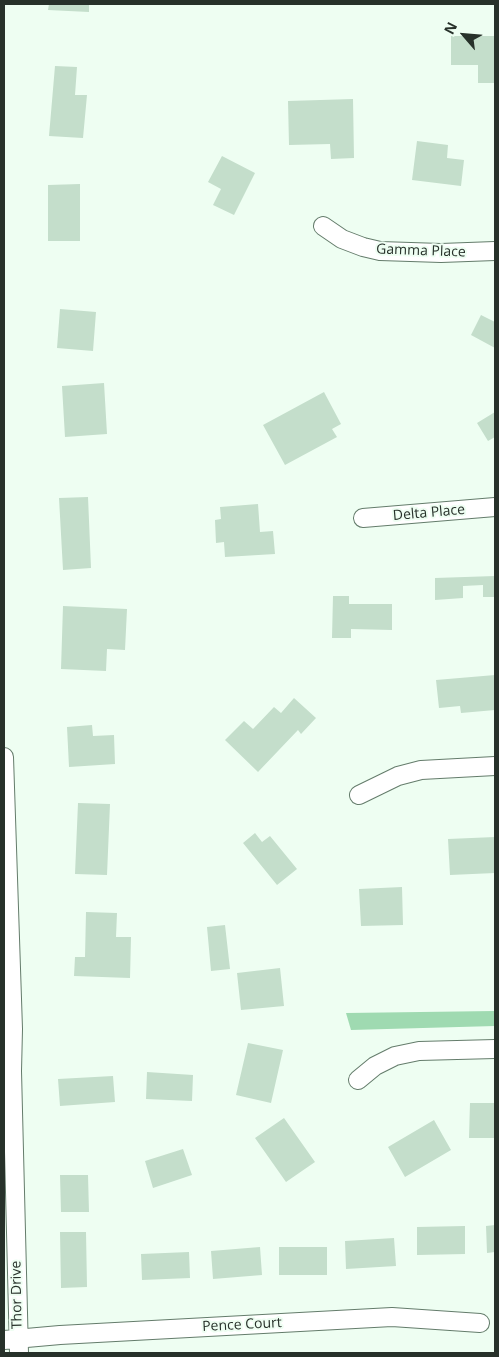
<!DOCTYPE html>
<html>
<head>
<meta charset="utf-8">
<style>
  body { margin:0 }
  #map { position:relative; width:499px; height:1357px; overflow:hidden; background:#eefef2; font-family:"Open Sans",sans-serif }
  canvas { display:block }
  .frame { position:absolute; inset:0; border:5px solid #27312a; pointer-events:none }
  .north { position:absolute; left:439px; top:10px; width:50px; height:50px; -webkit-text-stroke:4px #eefef2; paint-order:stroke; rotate:297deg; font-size:14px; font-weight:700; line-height:20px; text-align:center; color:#27312a }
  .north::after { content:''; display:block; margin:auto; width:18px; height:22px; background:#27312a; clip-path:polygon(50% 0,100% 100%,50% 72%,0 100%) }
</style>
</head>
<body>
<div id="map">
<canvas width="499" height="1357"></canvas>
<div class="frame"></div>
<div class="north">N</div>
</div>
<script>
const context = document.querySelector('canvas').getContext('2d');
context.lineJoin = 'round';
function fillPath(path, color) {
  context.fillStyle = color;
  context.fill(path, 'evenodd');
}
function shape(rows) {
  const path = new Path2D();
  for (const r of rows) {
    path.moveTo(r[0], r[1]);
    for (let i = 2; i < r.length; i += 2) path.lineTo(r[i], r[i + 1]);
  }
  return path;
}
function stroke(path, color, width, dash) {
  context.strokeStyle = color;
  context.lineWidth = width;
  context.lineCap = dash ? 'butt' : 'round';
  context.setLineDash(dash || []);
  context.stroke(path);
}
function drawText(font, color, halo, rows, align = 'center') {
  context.font = font + ' "Open Sans",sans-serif';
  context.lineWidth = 4;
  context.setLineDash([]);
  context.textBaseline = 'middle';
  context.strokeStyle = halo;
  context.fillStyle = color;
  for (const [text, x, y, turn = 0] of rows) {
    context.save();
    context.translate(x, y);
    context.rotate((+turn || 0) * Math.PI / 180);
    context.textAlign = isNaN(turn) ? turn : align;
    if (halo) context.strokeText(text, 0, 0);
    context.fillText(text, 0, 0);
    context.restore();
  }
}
const green = shape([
  [495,1011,495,1026,351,1030,346,1013]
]);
const building = shape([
  [49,4,89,4,89,12,48,10],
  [451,36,495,36,495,83,478,83,478,65,451,65],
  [55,66,77,67,75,95,87,95,83,138,49,136],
  [353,99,354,158,331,159,330,144,289,145,288,101],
  [417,141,448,145,447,158,464,160,461,186,412,180],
  [222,156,255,173,234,215,213,205,221,189,208,182],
  [80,184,80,241,48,241,48,185],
  [60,309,96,312,93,351,57,348],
  [481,315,495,322,495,348,471,335],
  [104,383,107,434,65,437,62,386],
  [324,392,341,424,332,429,337,437,285,465,263,425],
  [495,412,495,437,488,441,477,423],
  [88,497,91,568,63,570,59,498],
  [258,504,260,532,273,531,275,554,225,557,224,542,216,543,215,520,221,519,220,507],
  [495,576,495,597,483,597,483,585,463,586,463,598,435,600,435,578],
  [333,596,349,596,349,604,392,604,392,630,351,629,351,638,332,638],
  [63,606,127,609,125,650,107,649,106,671,61,669],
  [495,675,495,710,461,713,460,706,439,708,436,680],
  [294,698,316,718,301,734,298,730,258,772,225,740,244,721,253,729,274,707,281,713],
  [92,725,93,736,114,735,115,764,69,767,67,727],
  [78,803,110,804,107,875,75,874],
  [255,833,262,842,270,836,297,869,277,885,243,843],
  [495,837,495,873,450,875,448,839],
  [402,887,403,925,361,926,359,889],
  [86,912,117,913,116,937,131,937,130,978,74,976,75,957,85,957],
  [225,925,230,969,211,971,207,927],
  [280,968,284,1006,241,1010,237,973],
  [248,1043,283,1050,271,1103,236,1095],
  [147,1072,193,1075,192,1101,146,1099],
  [113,1076,115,1102,60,1106,58,1079],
  [470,1103,495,1103,495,1138,469,1138],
  [284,1118,315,1162,286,1182,255,1138],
  [434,1120,451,1150,405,1177,388,1147],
  [183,1149,192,1175,153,1188,145,1161],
  [60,1175,88,1175,89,1212,61,1212],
  [495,1225,495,1252,487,1253,486,1226],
  [465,1226,465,1254,417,1255,417,1227],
  [60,1232,86,1232,87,1287,61,1288],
  [394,1238,396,1266,346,1269,345,1241],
  [260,1247,262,1275,213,1279,211,1251],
  [279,1247,327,1247,327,1275,279,1275],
  [189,1252,190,1278,142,1280,141,1254]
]);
const street = shape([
  [323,226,342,239,363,247,380,251,441,253,495,251],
  [363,518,495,507],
  [4,757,13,1029,12,1071,19,1353],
  [359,795,398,776,421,770,495,766],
  [358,1080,375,1066,395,1056,419,1051,495,1049],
  [4,1340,60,1335,392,1317,480,1323]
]);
const streetNames = [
  ["Gamma Place",421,251,2],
  ["Delta Place",429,513,-5],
  ["Thor Drive",17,1295,-91],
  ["Pence Court",242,1325,-3]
];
fillPath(green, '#9fdab1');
fillPath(building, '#c4decb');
stroke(street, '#647c6b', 20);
stroke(street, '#fff', 18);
drawText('14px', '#27312a', '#eefef2', streetNames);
</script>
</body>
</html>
